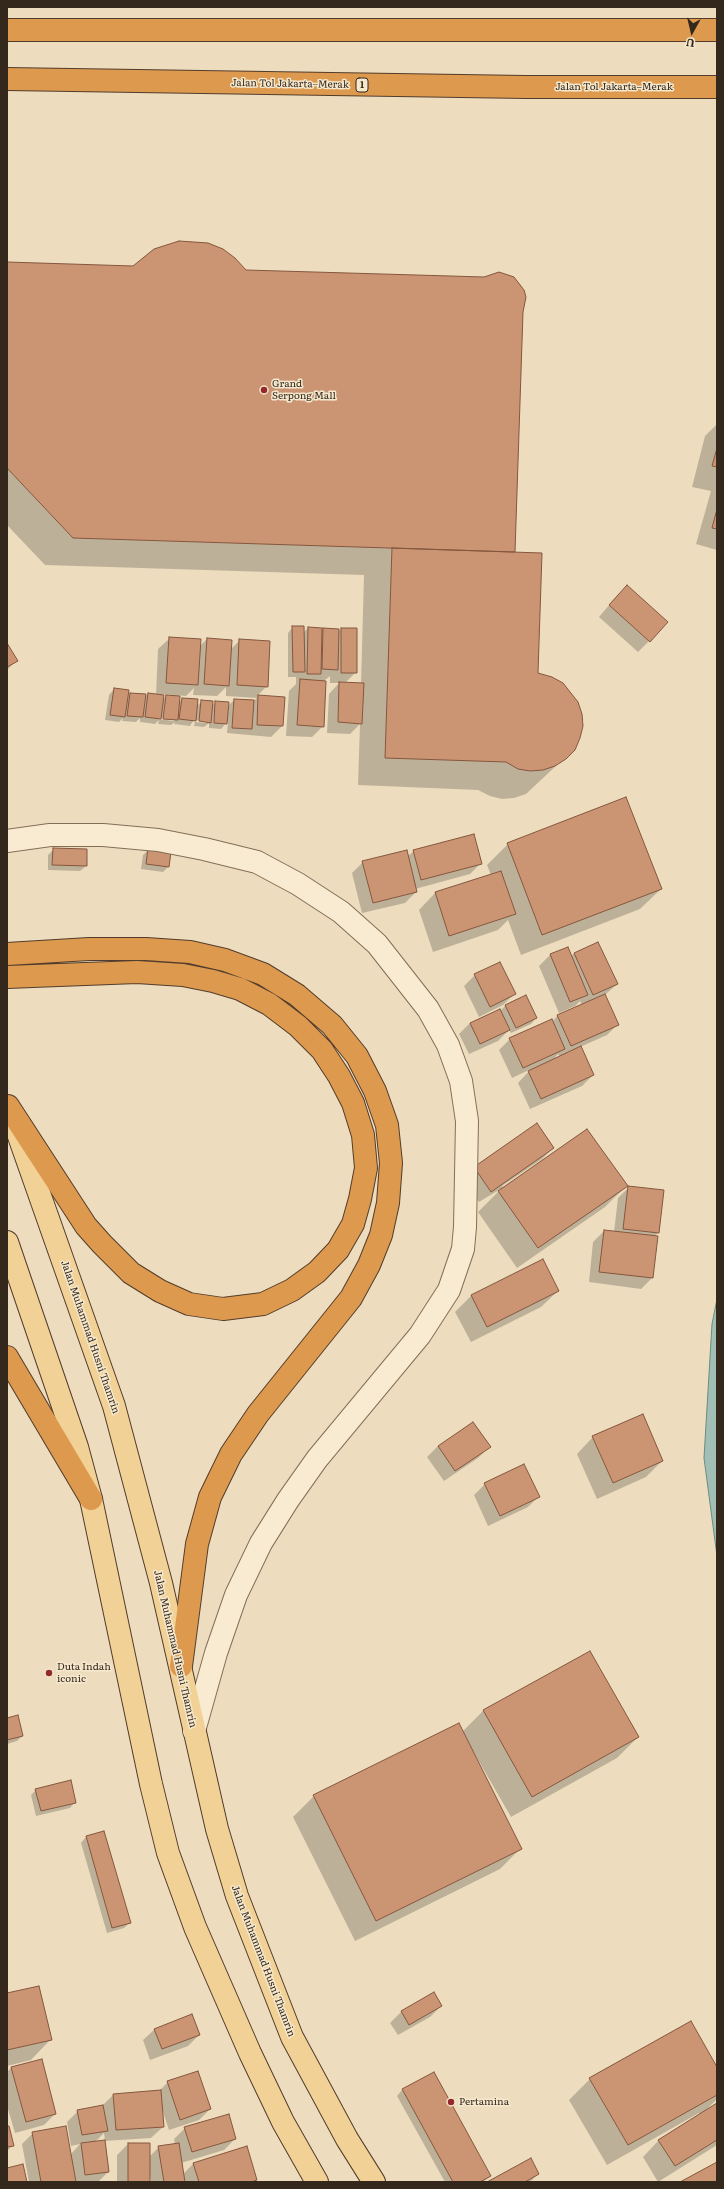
<!DOCTYPE html>
<html>
<head>
<meta charset="utf-8">
<style>
  body { margin:0 }
  #map { position:relative; width:724px; height:2189px; overflow:hidden; background:#edddbe; font-family:Literata,serif }
  canvas { display:block }
  .frame { position:absolute; inset:0; border:8px solid #34271c; pointer-events:none }
  .north { position:absolute; left:672px; top:12px; width:40px; height:40px; -webkit-text-stroke:3px #f5e8cd; paint-order:stroke; rotate:188deg; font-size:11px; font-weight:700; line-height:16px; text-align:center; color:#34271c }
  .north::after { content:''; display:block; margin:auto; width:14px; height:18px; background:#34271c; clip-path:polygon(50% 0,100% 100%,50% 72%,0 100%) }
</style>
</head>
<body>
<div id="map">
<canvas width="724" height="2189"></canvas>
<div class="frame"></div>
<div class="north">U</div>
</div>
<script>
const context = document.querySelector('canvas').getContext('2d');
context.lineJoin = 'round';
function fillPath(path, color) {
  context.fillStyle = color;
  context.fill(path, 'evenodd');
}
function shape(rows) {
  const path = new Path2D();
  for (const r of rows) {
    path.moveTo(r[0], r[1]);
    for (let i = 2; i < r.length; i += 2) path.lineTo(r[i], r[i + 1]);
  }
  return path;
}
function stroke(path, color, width, dash) {
  context.strokeStyle = color;
  context.lineWidth = width;
  context.lineCap = dash ? 'butt' : 'round';
  context.setLineDash(dash || []);
  context.stroke(path);
}
function drawText(font, color, halo, rows, align = 'center') {
  context.font = font + ' Literata,serif';
  context.lineWidth = 3;
  context.setLineDash([]);
  context.textBaseline = 'middle';
  context.strokeStyle = halo;
  context.fillStyle = color;
  for (const [text, x, y, turn = 0] of rows) {
    context.save();
    context.translate(x, y);
    context.rotate((+turn || 0) * Math.PI / 180);
    context.textAlign = isNaN(turn) ? turn : align;
    if (halo) context.strokeText(text, 0, 0);
    context.fillText(text, 0, 0);
    context.restore();
  }
}
const water = shape([
  [717,1299,717,1556,704,1458,712,1324,717,1299]
]);
const shadow = shape([
  [192,242,208,244,245,271,484,278,507,275,520,284,523,290,514,553,537,674,562,684,578,702,574,749,526,794,514,798,502,799,490,796,478,790,358,785,360,724,350,734,327,733,329,694,339,683,330,683,330,676,325,680,323,726,312,737,286,736,289,691,296,684,296,677,288,677,288,633,293,627,303,633,308,628,338,630,338,632,341,629,356,672,345,683,361,684,364,575,45,565,7,525,7,263,134,267,154,250,167,245],
  [717,424,717,550,696,544,711,491,692,487,705,436],
  [616,597,649,641,638,652,599,617],
  [170,638,199,647,207,639,231,649,240,640,267,686,257,696,283,698,282,726,271,737,227,733,228,721,221,729,209,728,209,723,204,727,194,726,195,722,206,723,206,721,194,720,190,726,174,724,175,722,171,725,158,724,159,720,155,724,140,722,140,718,136,722,122,721,123,718,119,722,105,720,109,695,114,689,127,697,131,694,144,698,148,694,156,695,158,649],
  [226,687,226,696,257,698,253,701,234,700,227,707,216,702,211,706,202,701,197,706,182,699,179,702,166,696,163,700,162,696,162,694,186,696,194,688,193,695,217,696],
  [158,717,174,719,174,721,158,719],
  [7,645,16,661,7,670],
  [508,844,661,889,640,909,521,955,508,920,498,930,433,952,419,910,435,893,491,875,487,865],
  [54,849,86,866,80,871,48,870,48,855],
  [149,849,168,867,163,872,141,869,143,855],
  [414,851,481,863,470,874,415,889,416,892,405,903,362,913,352,873,363,862,407,857],
  [567,948,571,957,574,953,617,984,605,995,618,1024,607,1035,580,1047,593,1075,582,1086,530,1109,518,1083,531,1069,512,1078,499,1050,510,1039,552,1022,557,1016,582,1005,580,1001,575,1006,559,1013,539,966,550,955],
  [558,1054,560,1057,552,1061],
  [475,975,514,994,503,1005,479,1017,464,986],
  [525,996,536,1018,531,1024,511,1033,509,1030,498,1041,469,1054,459,1034,470,1023,500,1011,505,1006],
  [553,1148,542,1159,502,1186,504,1188,626,1186,605,1207,517,1268,478,1212,502,1188,479,1202,463,1179,474,1168],
  [629,1187,658,1233,654,1236,652,1278,641,1289,589,1282,593,1242,604,1231,614,1232,618,1198],
  [558,1291,541,1307,471,1342,455,1312,472,1295],
  [593,1437,662,1461,646,1477,597,1499,577,1454],
  [438,1446,489,1447,478,1458,444,1481,427,1457],
  [485,1484,539,1496,528,1507,488,1526,474,1495],
  [590,1652,638,1737,617,1758,511,1817,473,1751,472,1751,521,1848,500,1869,355,1941,293,1817,314,1796,462,1732,483,1711],
  [7,1719,22,1736,17,1741,7,1744],
  [36,1790,75,1802,70,1808,36,1816,31,1795],
  [104,1832,129,1923,124,1928,107,1933,81,1843,86,1837],
  [434,1993,441,2006,430,2017,398,2035,390,2023,401,2012],
  [7,1994,51,2039,31,2060,7,2066],
  [155,2029,199,2035,188,2046,150,2060,143,2040],
  [41,2060,55,2114,44,2125,15,2133,8,2109,7,2110,7,2072,11,2068],
  [717,2069,717,2099,706,2110,717,2104,717,2145,658,2182,643,2157,659,2140,700,2115,699,2113,607,2165,569,2100,590,2079],
  [434,2074,490,2176,483,2182,445,2182,397,2096,402,2090],
  [168,2082,210,2109,199,2120,169,2130,162,2109,163,2127,151,2138,104,2141,108,2172,98,2182,29,2182,22,2144,33,2133,70,2155,80,2144,71,2146,67,2122,78,2111,102,2106,113,2095,159,2091],
  [104,2133,105,2141,95,2142],
  [7,2128,13,2145,7,2151],
  [185,2128,235,2139,224,2150,181,2163,183,2174,193,2164,256,2180,254,2182,151,2182,150,2174,149,2182,117,2182,117,2155,128,2144,149,2157,159,2147,175,2144,174,2139],
  [538,2174,530,2182,489,2182]
]);
const building = shape([
  [179,241,208,243,223,249,235,258,246,270,484,277,499,272,514,277,524,290,526,297,523,312,515,552,73,538,7,468,7,262,133,266,154,249,179,241],
  [717,448,717,467,712,466,717,448],
  [717,509,717,529,712,528,717,509],
  [392,548,542,553,538,673,552,677,563,683,578,702,582,714,583,726,580,738,575,750,566,759,555,766,543,770,530,771,518,769,506,762,385,758,392,548],
  [627,585,668,622,650,642,609,605,627,585],
  [292,626,304,626,305,672,293,672,292,626],
  [308,627,322,628,321,674,307,674,308,627],
  [323,628,339,629,338,670,322,669,323,628],
  [341,628,357,628,357,673,341,673,341,628],
  [169,637,201,639,198,685,166,683,169,637],
  [207,638,232,640,229,686,204,684,207,638],
  [239,639,270,641,268,687,237,685,239,639],
  [7,643,18,661,7,667,7,643],
  [300,679,326,681,324,727,297,725,300,679],
  [339,682,364,683,362,724,338,722,339,682],
  [114,688,129,690,125,717,110,715,114,688],
  [130,693,146,694,143,717,127,716,130,693],
  [148,693,164,695,161,719,145,717,148,693],
  [166,695,180,696,178,720,163,719,166,695],
  [258,695,285,697,283,726,257,725,258,695],
  [182,698,198,699,196,721,179,719,182,698],
  [234,699,254,700,252,729,232,728,234,699],
  [201,700,213,701,211,723,199,721,201,700],
  [215,701,229,702,227,724,214,723,215,701],
  [626,797,662,889,542,935,507,843,626,797],
  [474,834,482,864,421,880,413,850,474,834],
  [53,848,87,849,87,866,52,865,53,848],
  [148,848,171,852,169,867,146,864,148,848],
  [407,850,417,892,373,903,362,861,407,850],
  [501,871,516,914,449,936,435,892,501,871],
  [598,942,618,984,593,995,574,953,598,942],
  [568,947,588,995,570,1002,550,954,568,947],
  [500,962,516,994,490,1007,474,974,500,962],
  [605,994,619,1025,571,1046,557,1015,605,994],
  [526,995,537,1018,516,1028,505,1005,526,995],
  [500,1009,510,1030,480,1044,470,1023,500,1009],
  [552,1019,565,1049,523,1068,509,1038,552,1019],
  [581,1046,594,1075,541,1099,528,1071,581,1046],
  [537,1123,554,1148,491,1192,474,1167,537,1123],
  [587,1129,628,1186,538,1248,498,1191,587,1129],
  [628,1186,664,1190,659,1233,623,1229,628,1186],
  [604,1230,658,1236,653,1278,599,1272,604,1230],
  [543,1259,559,1291,487,1327,471,1295,543,1259],
  [643,1414,663,1461,613,1483,592,1436,643,1414],
  [473,1422,491,1447,455,1471,438,1446,473,1422],
  [524,1464,540,1497,500,1516,484,1483,524,1464],
  [590,1651,639,1737,532,1797,483,1710,590,1651],
  [18,1715,23,1736,7,1740,7,1718,18,1715],
  [459,1723,522,1849,376,1921,313,1795,459,1723],
  [71,1780,76,1803,41,1811,35,1789,71,1780],
  [104,1831,131,1923,112,1928,86,1836,104,1831],
  [39,1986,52,2040,7,2050,7,1993,39,1986],
  [434,1992,442,2006,409,2025,401,2011,434,1992],
  [192,2014,200,2035,162,2049,154,2029,192,2014],
  [691,2021,717,2067,717,2095,628,2145,589,2078,691,2021],
  [42,2059,56,2114,26,2122,11,2067,42,2059],
  [198,2071,211,2109,180,2120,167,2081,198,2071],
  [434,2072,491,2176,480,2182,453,2182,402,2089,434,2072],
  [161,2090,164,2127,116,2130,113,2094,161,2090],
  [717,2103,717,2140,675,2166,658,2140,717,2103],
  [103,2105,108,2131,82,2135,77,2110,103,2105],
  [229,2114,236,2139,192,2152,184,2127,229,2114],
  [7,2126,9,2126,14,2146,7,2147,7,2126],
  [66,2126,76,2182,41,2182,32,2132,66,2126],
  [105,2140,109,2172,85,2175,81,2143,105,2140],
  [128,2143,150,2143,150,2182,128,2182,128,2143],
  [179,2143,185,2182,164,2182,158,2146,179,2143],
  [247,2146,257,2180,251,2182,199,2182,193,2163,247,2146],
  [531,2158,539,2174,525,2182,487,2182,531,2158],
  [717,2162,717,2182,680,2182,717,2162],
  [23,2164,27,2182,7,2182,7,2168,23,2164]
]);
const street = shape([
  [7,841,50,835,103,835,158,840,204,849,257,862,298,884,341,912,377,944,428,1009,448,1045,461,1081,467,1121,465,1227,463,1249,449,1290,420,1335,317,1459,288,1500,261,1543,236,1595,216,1653,194,1731]
]);
const primary = shape([
  [15,1125,114,1406,161,1583,217,1829,237,1896,292,2037,347,2139,374,2182],
  [7,1242,77,1447,91,1499,151,1784,168,1853,195,1927,250,2053,283,2122,317,2182]
]);
const highway = shape([
  [7,30,717,30],
  [7,79,526,87,717,87],
  [7,954,89,949,146,949,190,952,225,960,263,974,297,995,332,1025,357,1056,375,1091,387,1125,391,1163,388,1203,381,1235,369,1265,351,1298,258,1414,231,1454,210,1497,197,1544,181,1666],
  [7,977,137,972,183,975,213,981,240,989,269,1004,298,1026,322,1050,339,1076,353,1103,363,1135,366,1168,360,1199,353,1224,338,1250,317,1272,292,1290,263,1304,223,1309,189,1304,160,1291,131,1273,102,1244,86,1226,8,1106],
  [7,1357,91,1499]
]);
const markers = [
  [264,390,4,"#93282d"],
  [49,1673,4,"#93282d"],
  [451,2102,4,"#93282d"]
];
const shields = [
  [362,85,12]
];
const shieldNames = [
  ["1",362,85]
];
const streetNames = [
  ["Jalan Tol Jakarta–Merak",290,84,1],
  ["Jalan Tol Jakarta–Merak",614,87],
  ["Jalan Muhammad Husni Thamrin",90,1337,71],
  ["Jalan Muhammad Husni Thamrin",175,1649,77],
  ["Jalan Muhammad Husni Thamrin",263,1961,69]
];
const poiNames = [
  ["Grand",272,384],
  ["Serpong Mall",272,396],
  ["Duta Indah",57,1667],
  ["iconic",57,1679],
  ["Pertamina",459,2102]
];
fillPath(water, '#a1bfb5');
stroke(water, '#698c82', 1);
fillPath(shadow, '#0003');
fillPath(building, '#cb9574');
stroke(building, '#84563d', 1);
stroke(street, '#856e57', 24);
stroke(primary, '#523c2c', 24);
stroke(highway, '#523c2c', 24);
stroke(street, '#f8ebd1', 22);
stroke(primary, '#f1d195', 22);
stroke(highway, '#dd994e', 22);
for (const [x, y, r, color] of markers) {
  const dot = new Path2D();
  dot.arc(x, y, r, 0, 2 * Math.PI);
  context.fillStyle = color;
  context.fill(dot);
  stroke(dot, '#f5e8cd', 1.5);
}
for (const [x, y, w] of shields) {
  const box = new Path2D();
  box.roundRect(x - w / 2, y - 7, w, 14, 3);
  context.fillStyle = '#f5e8cd';
  context.fill(box);
  stroke(box, '#34271c', 1);
}
drawText('bold 9px', '#34271c', null, shieldNames);
drawText('10px', '#34271c', '#f5e8cd', streetNames);
drawText('10px', '#34271c', '#f5e8cd', poiNames, 'left');
</script>
</body>
</html>
